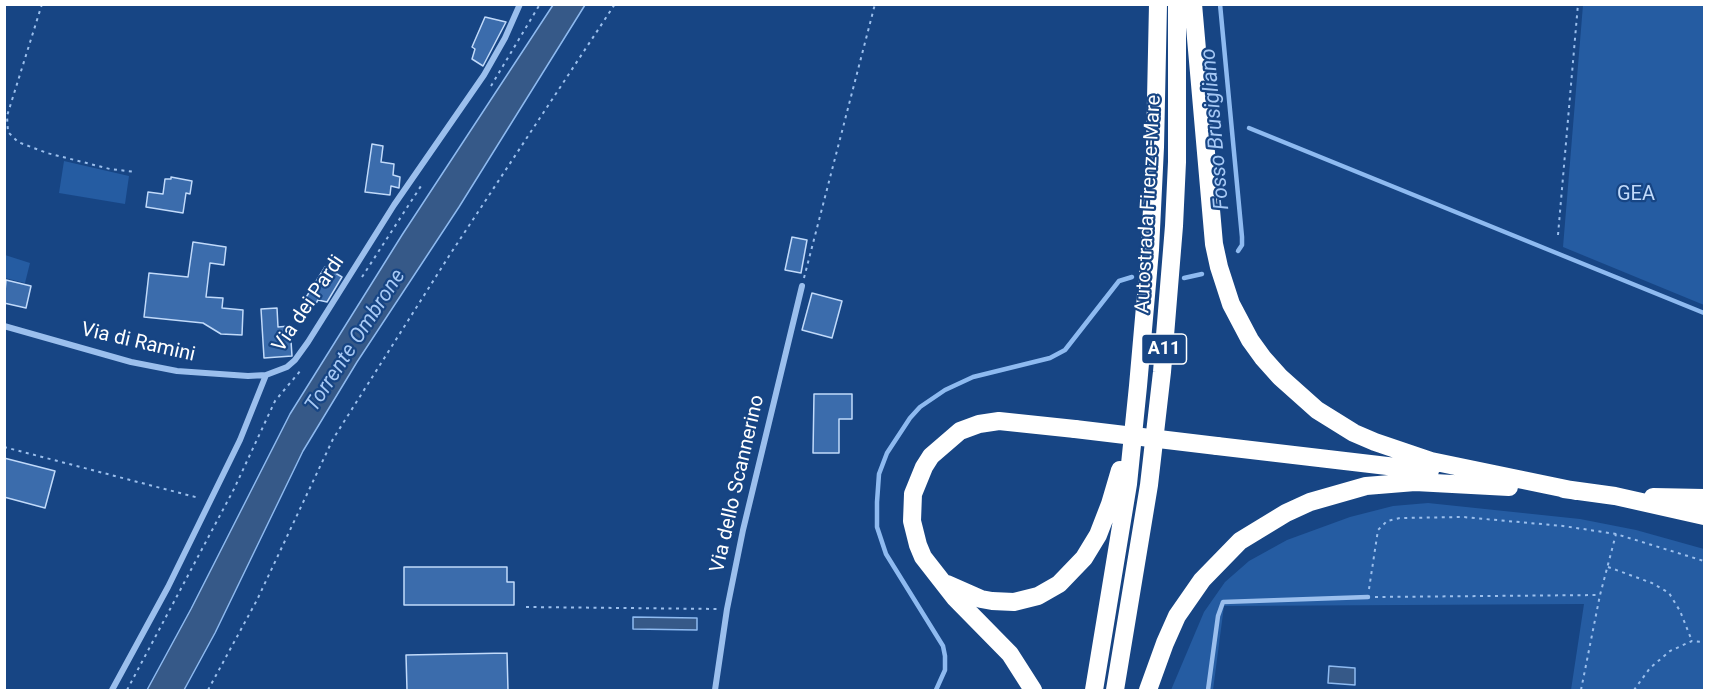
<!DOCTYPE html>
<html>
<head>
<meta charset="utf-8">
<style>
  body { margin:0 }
  #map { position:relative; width:1709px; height:695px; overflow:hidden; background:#174584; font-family:Roboto,sans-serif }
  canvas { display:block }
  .frame { position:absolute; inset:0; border:6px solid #fff; pointer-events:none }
</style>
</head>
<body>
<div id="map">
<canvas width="1709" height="695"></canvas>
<div class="frame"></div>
</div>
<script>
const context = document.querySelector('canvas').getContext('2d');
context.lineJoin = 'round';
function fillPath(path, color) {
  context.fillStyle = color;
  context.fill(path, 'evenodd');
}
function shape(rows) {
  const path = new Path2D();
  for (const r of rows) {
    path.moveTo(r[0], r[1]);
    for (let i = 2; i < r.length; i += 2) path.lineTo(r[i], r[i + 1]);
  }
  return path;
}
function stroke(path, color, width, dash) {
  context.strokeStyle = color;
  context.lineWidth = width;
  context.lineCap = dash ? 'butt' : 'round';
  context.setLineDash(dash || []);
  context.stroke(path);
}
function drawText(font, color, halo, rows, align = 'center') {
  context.font = font + ' Roboto,sans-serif';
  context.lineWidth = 4.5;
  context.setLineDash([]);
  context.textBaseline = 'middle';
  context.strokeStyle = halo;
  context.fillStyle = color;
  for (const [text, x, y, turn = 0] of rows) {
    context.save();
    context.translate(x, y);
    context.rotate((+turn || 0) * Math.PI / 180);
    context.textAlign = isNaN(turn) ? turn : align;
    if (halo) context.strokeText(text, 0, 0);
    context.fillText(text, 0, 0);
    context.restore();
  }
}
const green = shape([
  [1583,5,1704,5,1704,305,1563,247],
  [64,161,129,176,125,204,59,193],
  [5,255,30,263,25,283,5,278],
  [1428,503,1580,519,1636,530,1704,549,1704,690,1571,690,1584,604,1224,606,1213,690,1171,690,1204,612,1225,582,1249,561,1287,540,1350,517,1393,506]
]);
const water = shape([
  [553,5,585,5,459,207,357,362,303,451,215,633,184,690,147,690,191,609,290,414,402,235,553,5],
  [633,617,697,618,697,630,633,629,633,617],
  [1329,666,1355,668,1355,685,1328,683,1329,666]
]);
const stream = shape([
  [1220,4,1242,237,1242,245,1238,251],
  [1249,128,1704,313],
  [1184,278,1202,274],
  [936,690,945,670,945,656,943,646,886,554,877,527,877,502,879,474,887,453,910,418,920,407,945,390,973,377,1050,358,1065,350,1119,281,1132,277]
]);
const building = shape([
  [485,17,506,22,483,66,472,59,475,49,472,47,485,17],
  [372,144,383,146,381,162,394,164,393,175,400,177,399,188,391,186,390,195,365,192,372,144],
  [171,177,192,181,190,194,186,193,183,213,146,207,148,192,163,194,165,179,171,179,171,177],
  [792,237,807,240,801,273,785,270,792,237],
  [193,242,226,247,224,265,210,263,206,297,223,298,222,308,243,310,242,335,221,334,203,323,144,317,149,273,188,277,193,242],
  [325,267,342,277,327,302,318,300,315,305,305,299,325,267],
  [6,280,31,286,26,308,4,303,6,280],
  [812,293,842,301,832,338,802,330,812,293],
  [277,308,278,327,290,326,292,356,264,358,261,309,277,308],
  [814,394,852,394,852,419,839,419,839,453,813,453,814,394],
  [4,458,55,471,45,508,4,497,4,458],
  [404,567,507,567,507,582,514,582,514,605,404,605,404,567],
  [507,653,508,690,407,690,406,655,507,653]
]);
const path = shape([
  [42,4,7,116,8,132,18,142,47,153,110,169,136,172],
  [491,86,540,4],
  [1558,235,1578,4],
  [362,277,421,186],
  [804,278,875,4],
  [4,447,199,498],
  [1608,567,1652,583,1669,593,1680,611,1692,641],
  [1369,589,1378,530,1387,521,1400,518,1463,517,1563,526,1616,534,1704,561],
  [1375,597,1600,595],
  [526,607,719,609],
  [127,690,234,489,275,401,301,370],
  [208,690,257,600,333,439,449,256,615,4],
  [1581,690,1600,595,1616,534],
  [1634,690,1650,668,1670,651,1692,641,1704,642]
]);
const lane = shape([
  [1208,690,1218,616,1223,602,1368,597]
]);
const street = shape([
  [4,326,131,362,177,371,248,376,266,375,287,367,295,360,308,342,394,205,484,75,505,38,520,4],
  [112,690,168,587,240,440,266,375],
  [715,690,727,609,743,530,802,286]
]);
const highway = shape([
  [1193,4,1214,244,1219,267,1231,304,1250,340,1263,358,1280,377,1317,410,1354,433,1375,442,1431,461,1576,491],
  [1217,446,1430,471],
  [1564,489,1615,496,1704,516],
  [1653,497,1704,498],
  [947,584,981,599,992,601,1014,602,1038,596,1059,584,1084,558,1098,535,1110,504,1120,470],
  [1033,690,1010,654,955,598,923,557,918,545,912,521,913,494,924,467,931,456,960,431,979,424,999,421,1075,429],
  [1094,690,1128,484,1138,386,1150,250,1155,147,1158,4],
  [1115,690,1149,485,1162,372,1174,226,1177,162,1177,4],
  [1148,690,1165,643,1177,616,1202,580,1240,541,1286,513,1310,502,1366,486,1415,482,1509,487]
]);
const highwayBridge = shape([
  [1075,429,1217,446]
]);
const shields = [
  [1164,349,45]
];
const shieldNames = [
  ["A11",1164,349]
];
const parkNames = [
  ["GEA",1636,195]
];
const streetNames = [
  ["Autostrada Firenze-Mare",1149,204,-87],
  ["Via dei Pardi",309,304,-56],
  ["Via di Ramini",138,343,13],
  ["Via dello Scannerino",738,484,-77]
];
const waterNames = [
  ["Fosso Brusigliano",1216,129,-95],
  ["Torrente Ombrone",356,341,-57]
];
fillPath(green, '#255ca2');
fillPath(water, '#365988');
stroke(water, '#8ebaf0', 1.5);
stroke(stream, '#8ebaf0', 4.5);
fillPath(building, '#3b6cac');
stroke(building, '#c1dafa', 1.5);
stroke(path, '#9bbfed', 2, [3, 4.5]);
stroke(lane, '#9bbfed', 4.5);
stroke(street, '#9bbfed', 6);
stroke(highway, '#fff', 18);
stroke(highwayBridge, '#fff', 18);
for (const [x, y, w] of shields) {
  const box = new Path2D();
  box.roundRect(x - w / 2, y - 15, w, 30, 4.5);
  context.fillStyle = '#174584';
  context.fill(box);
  stroke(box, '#fff', 1.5);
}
drawText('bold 18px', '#fff', null, shieldNames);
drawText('20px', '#c1dafa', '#174584', parkNames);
drawText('20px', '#fff', '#174584', streetNames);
drawText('italic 21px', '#a7c9f5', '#174584', waterNames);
</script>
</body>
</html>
